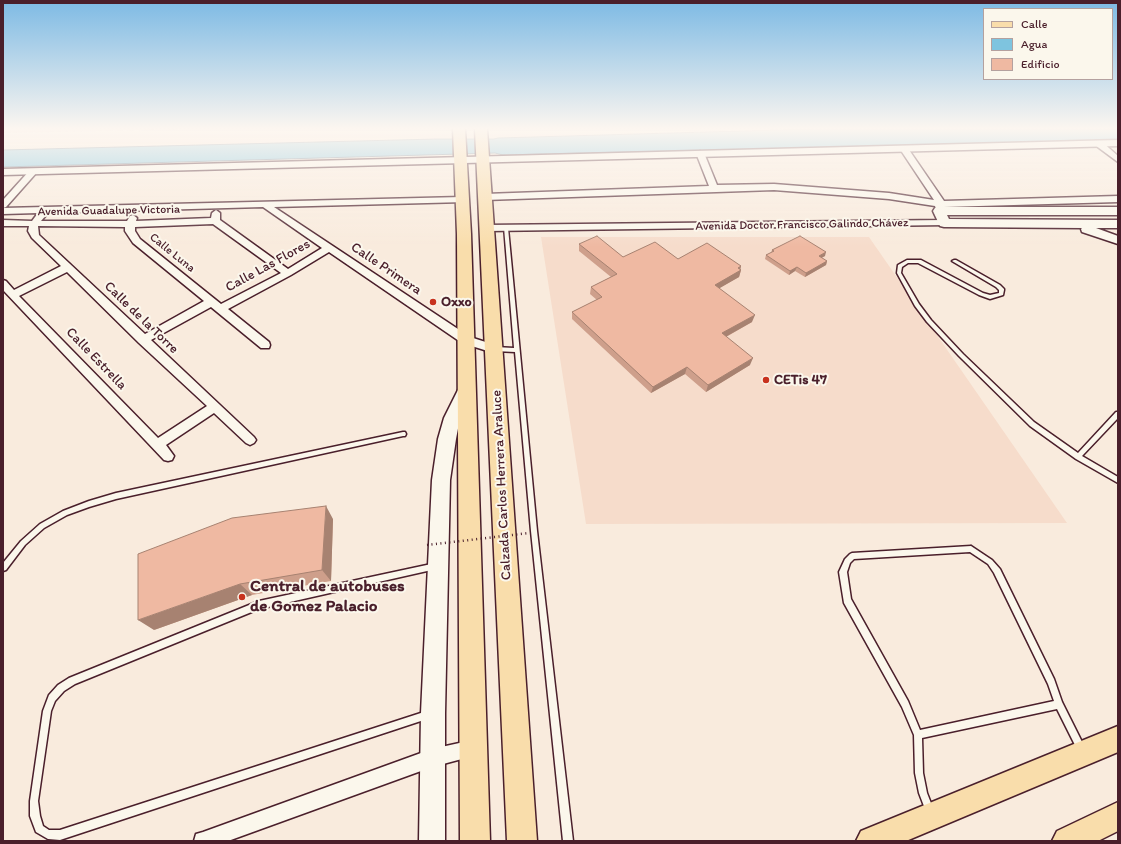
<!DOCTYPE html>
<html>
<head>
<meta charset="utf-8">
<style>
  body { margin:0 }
  #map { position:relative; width:1121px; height:844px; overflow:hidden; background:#f9ebdd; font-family:Itim,sans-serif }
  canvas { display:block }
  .frame { position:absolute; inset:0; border:4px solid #4a1f2b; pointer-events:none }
  .legend { position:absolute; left:983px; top:8px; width:130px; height:72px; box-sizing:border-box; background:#fbf7ec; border:1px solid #b4a19f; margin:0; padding:5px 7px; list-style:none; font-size:12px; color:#4a1f2b }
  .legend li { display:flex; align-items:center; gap:8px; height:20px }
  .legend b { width:20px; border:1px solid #b4a19f }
</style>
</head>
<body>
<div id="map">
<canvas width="1121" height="844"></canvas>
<div class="frame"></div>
<ul class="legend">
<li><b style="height:5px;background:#f9ddab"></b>Calle</li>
<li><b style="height:11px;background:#7ec4df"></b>Agua</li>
<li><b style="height:11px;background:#efb9a2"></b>Edificio</li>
</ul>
</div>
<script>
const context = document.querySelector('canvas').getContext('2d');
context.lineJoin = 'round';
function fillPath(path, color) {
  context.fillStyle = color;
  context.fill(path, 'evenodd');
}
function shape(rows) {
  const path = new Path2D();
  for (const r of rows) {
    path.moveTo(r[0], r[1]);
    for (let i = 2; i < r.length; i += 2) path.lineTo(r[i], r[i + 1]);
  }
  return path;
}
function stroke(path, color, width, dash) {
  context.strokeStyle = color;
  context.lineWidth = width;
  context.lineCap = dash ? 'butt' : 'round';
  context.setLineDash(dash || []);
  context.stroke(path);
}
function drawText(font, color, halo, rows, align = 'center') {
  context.font = font + ' Itim,sans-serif';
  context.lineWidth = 4;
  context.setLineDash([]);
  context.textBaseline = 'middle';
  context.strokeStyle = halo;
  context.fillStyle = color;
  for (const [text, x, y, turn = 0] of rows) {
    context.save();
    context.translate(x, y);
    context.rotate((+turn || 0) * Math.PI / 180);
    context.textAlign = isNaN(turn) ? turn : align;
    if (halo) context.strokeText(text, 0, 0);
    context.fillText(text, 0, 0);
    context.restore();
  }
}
const built = shape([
  [3,129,191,129,3,133],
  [541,237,869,237,1067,523,586,524]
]);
const water = shape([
  [810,129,1118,129,1118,140,503,155,495,153,3,167,3,150,437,139,494,139,498,138,810,129]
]);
const lane = shape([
  [504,227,506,227,508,228,537,531,573,841,563,841,531,531,515,352,495,351,492,349,495,347,514,348,504,227],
  [907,260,921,260,983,293,990,295,999,293,999,290,996,287,952,261,954,260,956,260,1000,285,1004,289,1004,290,1003,295,990,299,979,295,918,263,908,263,902,267,901,273,919,304,931,320,963,354,1034,422,1078,453,1116,412,1118,412,1118,418,1082,456,1118,477,1118,483,1076,459,1030,426,959,356,927,322,915,306,897,273,898,265,907,260],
  [403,432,405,432,406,434,405,436,403,436,116,499,89,507,67,515,44,528,25,545,6,570,3,571,3,563,21,541,40,524,63,511,89,501,116,493,403,432],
  [971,546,992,560,1000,569,1054,679,1062,702,1086,750,1085,753,1082,754,1079,753,1057,709,922,738,923,773,927,793,934,811,933,814,930,815,927,814,919,793,915,773,914,735,902,707,844,603,839,572,845,559,850,554,852,553,971,546],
  [970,552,988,564,994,573,1048,684,1054,701,920,730,908,701,851,599,847,572,850,563,854,559,970,552],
  [436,563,439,564,440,566,439,568,436,569,259,609,75,684,64,691,55,701,51,711,38,801,40,816,43,826,49,830,60,830,427,711,430,712,431,715,430,718,60,840,48,839,36,832,30,816,30,801,43,711,49,695,58,685,69,678,259,601,436,563]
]);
const street = shape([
  [1095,141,1101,141,1118,156,1118,162,1095,145,1095,141],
  [901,147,907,147,944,201,1118,196,1118,202,944,207,939,210,936,209,935,206,889,199,774,190,485,200,481,197,485,194,709,186,696,153,700,151,704,153,717,185,774,184,889,193,934,200,900,149,901,147],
  [31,169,34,169,38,171,6,207,3,208,3,200,31,169],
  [462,197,466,200,465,202,274,207,470,337,498,346,499,349,498,352,494,353,462,343,329,252,291,275,228,309,269,342,270,345,269,348,261,348,211,307,151,340,254,437,256,440,254,443,250,445,246,443,214,413,166,445,174,456,172,460,168,461,164,460,3,290,3,280,6,281,14,290,61,266,32,238,28,231,29,226,3,226,3,220,32,221,38,213,3,214,3,208,462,197],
  [263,207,322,248,288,269,220,220,220,213,216,210,212,213,211,218,136,221,137,218,133,215,130,216,127,221,41,221,48,213,263,207],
  [213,224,281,273,221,304,140,239,135,231,135,227,213,224],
  [38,226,125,227,125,231,133,243,204,301,145,334,39,235,38,226],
  [67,272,139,343,207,406,158,438,19,296,67,272],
  [944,220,947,221,948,223,947,225,487,231,482,228,487,225,944,220],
  [473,740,479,742,481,748,479,754,473,756,432,767,228,841,194,841,196,834,203,832,432,749,473,740]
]);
const secondary = shape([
  [1118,140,1118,146,3,175,3,169,1118,140],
  [939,207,1118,207,1118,215,947,215,949,219,1118,220,1118,228,1096,228,1118,236,1118,244,1082,232,1081,229,1082,228,944,227,940,226,933,211,935,208,939,207],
  [467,382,473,384,475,388,460,418,456,439,450,480,445,713,445,841,419,841,421,713,432,480,438,439,444,418,461,384,467,382]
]);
const primary = shape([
  [453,129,465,129,471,234,490,841,460,841,457,234,453,129],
  [475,129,487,129,537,841,507,841,475,129],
  [1118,726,1118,752,906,841,856,841,861,831,1118,726],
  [1118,802,1118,831,1098,841,1052,841,1057,831,1118,802]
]);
const pathBridge = shape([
  [427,545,529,533]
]);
const wall = shape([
  [579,244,623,257,678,259,741,266,740,269,741,270,739,277,719,288,752,322,726,337,750,365,706,392,685,374,651,393,572,319,572,312,597,300,590,294,591,287,611,277,579,251],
  [772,250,825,256,821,258,827,261,826,265,805,277,795,271,789,275,765,259,766,255,771,253],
  [333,519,331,581,252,595,154,630]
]);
const shadedWall = shape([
  [826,252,825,256,817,260,819,256],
  [827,261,826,265,805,277,806,273],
  [741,266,740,271,741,270,739,277,713,292,715,285],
  [797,267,795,271,789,275,790,271],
  [755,315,752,322,720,340,722,333],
  [753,358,750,365,706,392,708,385],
  [687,367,685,374,651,393,653,387],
  [326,506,333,519,331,581,322,570],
  [240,584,252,595,154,630,138,620]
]);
const building = shape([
  [597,236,623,257,655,242,678,259,707,243,741,266,738,268,741,270,715,285,755,315,722,333,753,358,708,385,687,367,653,387,572,312,602,297,591,287,617,274,579,244,597,236],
  [800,236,826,252,819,256,827,261,806,273,797,267,790,271,766,255,774,251,772,250,800,236],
  [326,506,322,570,240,584,138,620,138,554,232,518,326,506]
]);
const markers = [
  [433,302,4,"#c8321e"],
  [766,380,4,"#c8321e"],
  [242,597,4,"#c8321e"]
];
const farStreetnames = [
  ["Avenida Guadalupe Victoria",109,211,-1],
  ["Avenida Doctor Francisco Galindo Chávez",802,225,-1],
  ["Calle Luna",172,253,39]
];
const streetNames = [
  ["Calle Las Flores",268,266,-29],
  ["Calle Primera",386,269,34],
  ["Calle de la Torre",141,318,44],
  ["Calle Estrella",96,359,46],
  ["Calzada Carlos Herrera Araluce",502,485,-93]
];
const poiNames = [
  ["Oxxo",441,302],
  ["CETis 47",774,380]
];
const nearPoinames = [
  ["Central de autobuses",250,587],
  ["de Gomez Palacio",250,607]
];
fillPath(built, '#f6dccb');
fillPath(water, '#7ec4df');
stroke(water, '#698297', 1);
stroke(lane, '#4a1f2b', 3);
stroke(street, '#4a1f2b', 3);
stroke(secondary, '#4a1f2b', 3);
stroke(primary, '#4a1f2b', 3);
fillPath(lane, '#fbf7ec');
fillPath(street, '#fbf7ec');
fillPath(secondary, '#fbf7ec');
fillPath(primary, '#f9ddab');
stroke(pathBridge, '#4a1f2b', 2.5, [1, 3.5]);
fillPath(wall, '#ce9f8b');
fillPath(shadedWall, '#a78271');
fillPath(building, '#efb9a2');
stroke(building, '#a78271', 1);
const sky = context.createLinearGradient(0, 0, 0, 247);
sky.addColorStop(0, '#7dbae4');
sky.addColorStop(0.52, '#fcf6f0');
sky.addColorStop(1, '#fcf6f000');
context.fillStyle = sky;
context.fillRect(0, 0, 1121, 247);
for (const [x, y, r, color] of markers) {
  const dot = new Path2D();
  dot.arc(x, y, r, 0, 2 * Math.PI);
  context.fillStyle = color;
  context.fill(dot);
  stroke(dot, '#fbf7ec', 1.5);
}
drawText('12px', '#4a1f2b', '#fbf7ec', farStreetnames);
drawText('14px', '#4a1f2b', '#fbf7ec', streetNames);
drawText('bold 14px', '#4a1f2b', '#fbf7ec', poiNames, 'left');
drawText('bold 17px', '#4a1f2b', '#fbf7ec', nearPoinames, 'left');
</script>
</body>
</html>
